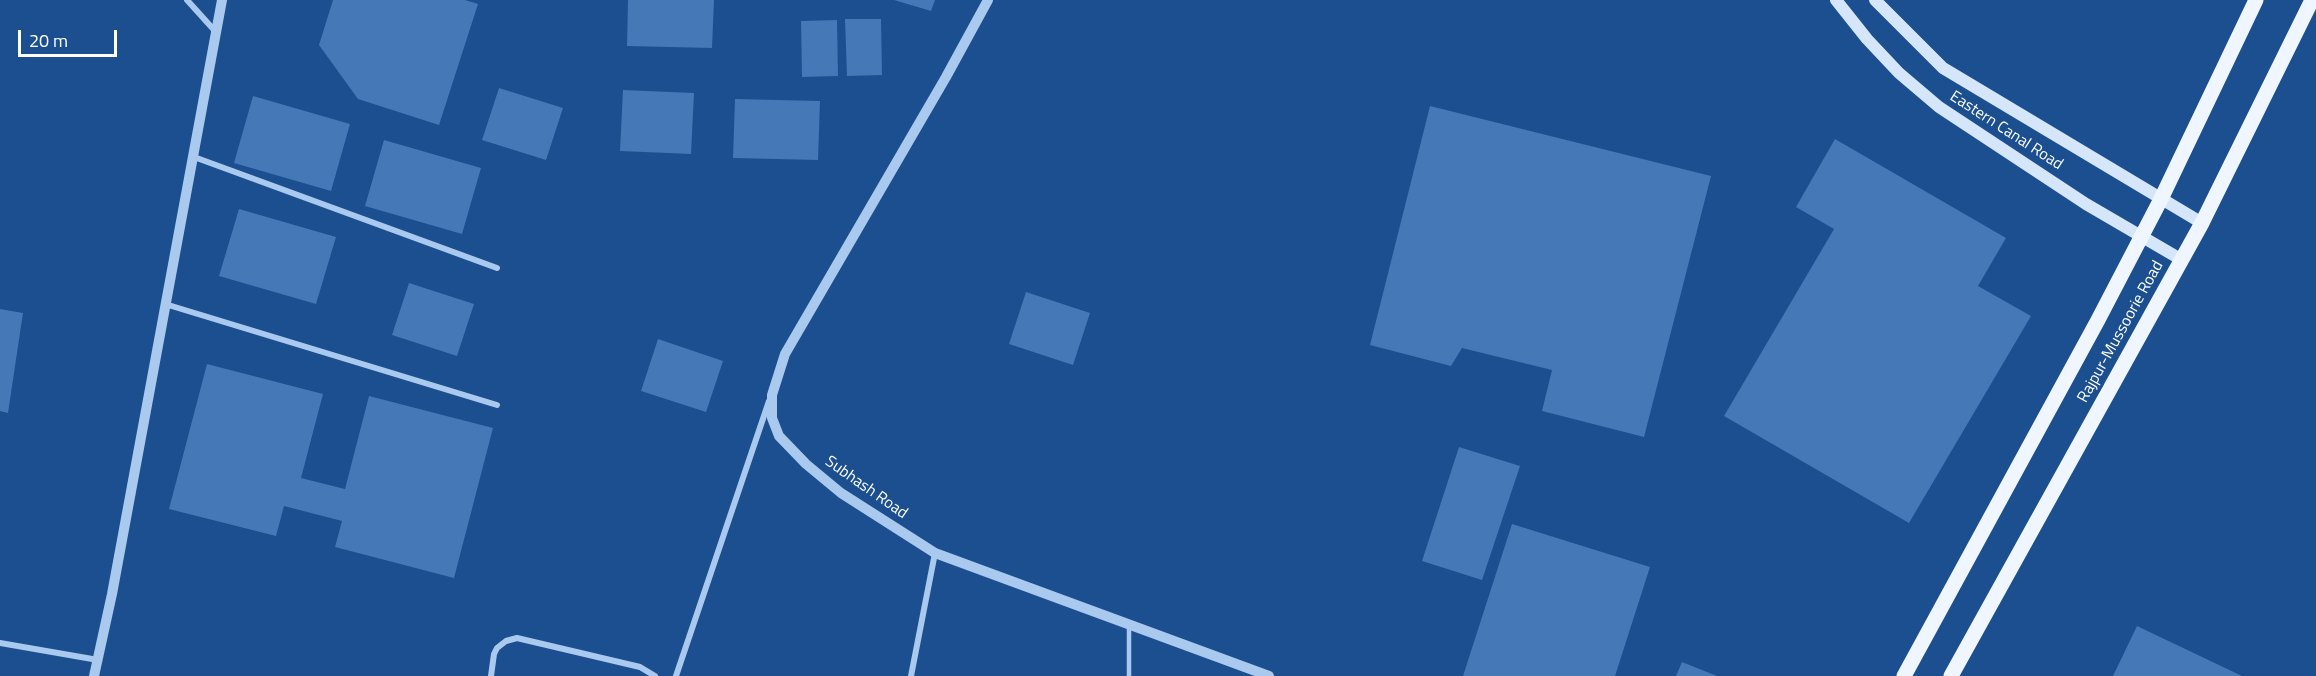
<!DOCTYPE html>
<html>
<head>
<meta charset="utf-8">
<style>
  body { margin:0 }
  #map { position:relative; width:2316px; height:676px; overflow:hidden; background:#1b4f8f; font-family:"Titillium Web",sans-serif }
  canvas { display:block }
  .scale { position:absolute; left:18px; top:30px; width:99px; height:27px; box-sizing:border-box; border:3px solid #fff; border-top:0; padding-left:8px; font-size:18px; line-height:21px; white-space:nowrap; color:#fff; -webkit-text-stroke:4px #1b4f8f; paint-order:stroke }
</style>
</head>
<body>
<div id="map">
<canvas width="2316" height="676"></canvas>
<div class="scale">20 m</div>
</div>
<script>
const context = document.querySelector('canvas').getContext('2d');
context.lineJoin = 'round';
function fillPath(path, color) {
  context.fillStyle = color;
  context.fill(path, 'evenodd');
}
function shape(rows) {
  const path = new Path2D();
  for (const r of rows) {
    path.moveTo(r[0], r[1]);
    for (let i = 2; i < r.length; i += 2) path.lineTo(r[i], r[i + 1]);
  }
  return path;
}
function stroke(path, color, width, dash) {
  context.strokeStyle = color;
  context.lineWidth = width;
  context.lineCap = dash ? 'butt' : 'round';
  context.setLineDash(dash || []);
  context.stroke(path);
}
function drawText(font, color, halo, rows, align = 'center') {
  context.font = font + ' "Titillium Web",sans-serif';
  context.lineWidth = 6;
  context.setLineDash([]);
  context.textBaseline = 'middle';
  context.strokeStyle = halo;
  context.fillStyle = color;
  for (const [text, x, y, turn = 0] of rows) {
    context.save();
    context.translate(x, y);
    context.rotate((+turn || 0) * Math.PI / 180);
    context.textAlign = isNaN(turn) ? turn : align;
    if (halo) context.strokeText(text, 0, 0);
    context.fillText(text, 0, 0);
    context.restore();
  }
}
const building = shape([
  [333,0,465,0,478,4,439,125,358,99,319,45],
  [628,0,714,0,712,48,627,46],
  [894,0,935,0,931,11],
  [845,19,881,19,882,75,847,76],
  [837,20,838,76,802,77,801,21],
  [499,88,563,108,546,160,482,140],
  [623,90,694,93,691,154,620,151],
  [253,96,350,124,331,191,234,163],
  [735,99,820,101,818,160,733,158],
  [1430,106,1711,176,1644,437,1542,411,1552,370,1462,348,1451,366,1370,345],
  [1835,139,2006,238,1978,286,2031,316,1909,523,1724,416,1834,229,1796,207],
  [384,140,481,168,462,234,365,206],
  [239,209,336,237,316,304,219,276],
  [409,283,474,304,457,356,392,335],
  [1026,292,1090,313,1073,365,1009,344],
  [0,309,23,313,8,413,0,411],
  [658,339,723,361,706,412,641,391],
  [207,364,323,394,301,478,345,489,369,396,493,428,454,578,335,547,342,521,284,506,276,536,169,509],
  [1459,447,1520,466,1482,580,1422,561],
  [1512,524,1650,567,1615,676,1463,676],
  [2137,626,2242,676,2113,676],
  [1682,662,1717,676,1676,676]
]);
const service = shape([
  [1129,676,1129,626]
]);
const minor = shape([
  [187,0,215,31],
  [194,157,497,268],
  [165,304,497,405],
  [0,643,98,660],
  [491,676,494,654,497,648,506,641,517,638,640,667,655,676],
  [676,676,769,401],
  [911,676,935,553]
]);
const tertiary = shape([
  [988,0,946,77,785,354,772,395,772,418,779,436,806,464,841,493,935,553,1269,676],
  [94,676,112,594,222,0]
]);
const secondary = shape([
  [1836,0,1867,39,1899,73,1939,107,2086,204,2182,260],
  [1875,0,1943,68,2202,223]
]);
const primary = shape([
  [1904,676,2098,320,2161,199,2256,0],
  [1951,676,2202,223,2312,0]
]);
const streetNames = [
  ["Eastern Canal Road",2006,131,33],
  ["Rajpur-Mussoorie Road",2121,332,-61],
  ["Subhash Road",866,488,35]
];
fillPath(building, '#4478b7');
stroke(service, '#a9c9ee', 4.5);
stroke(minor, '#a9c9ee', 6);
stroke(tertiary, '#a9c9ee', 10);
stroke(secondary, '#d6e6fa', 12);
stroke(primary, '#f0f6ff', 15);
drawText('16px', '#fff', '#1b4f8f', streetNames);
</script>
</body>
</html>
